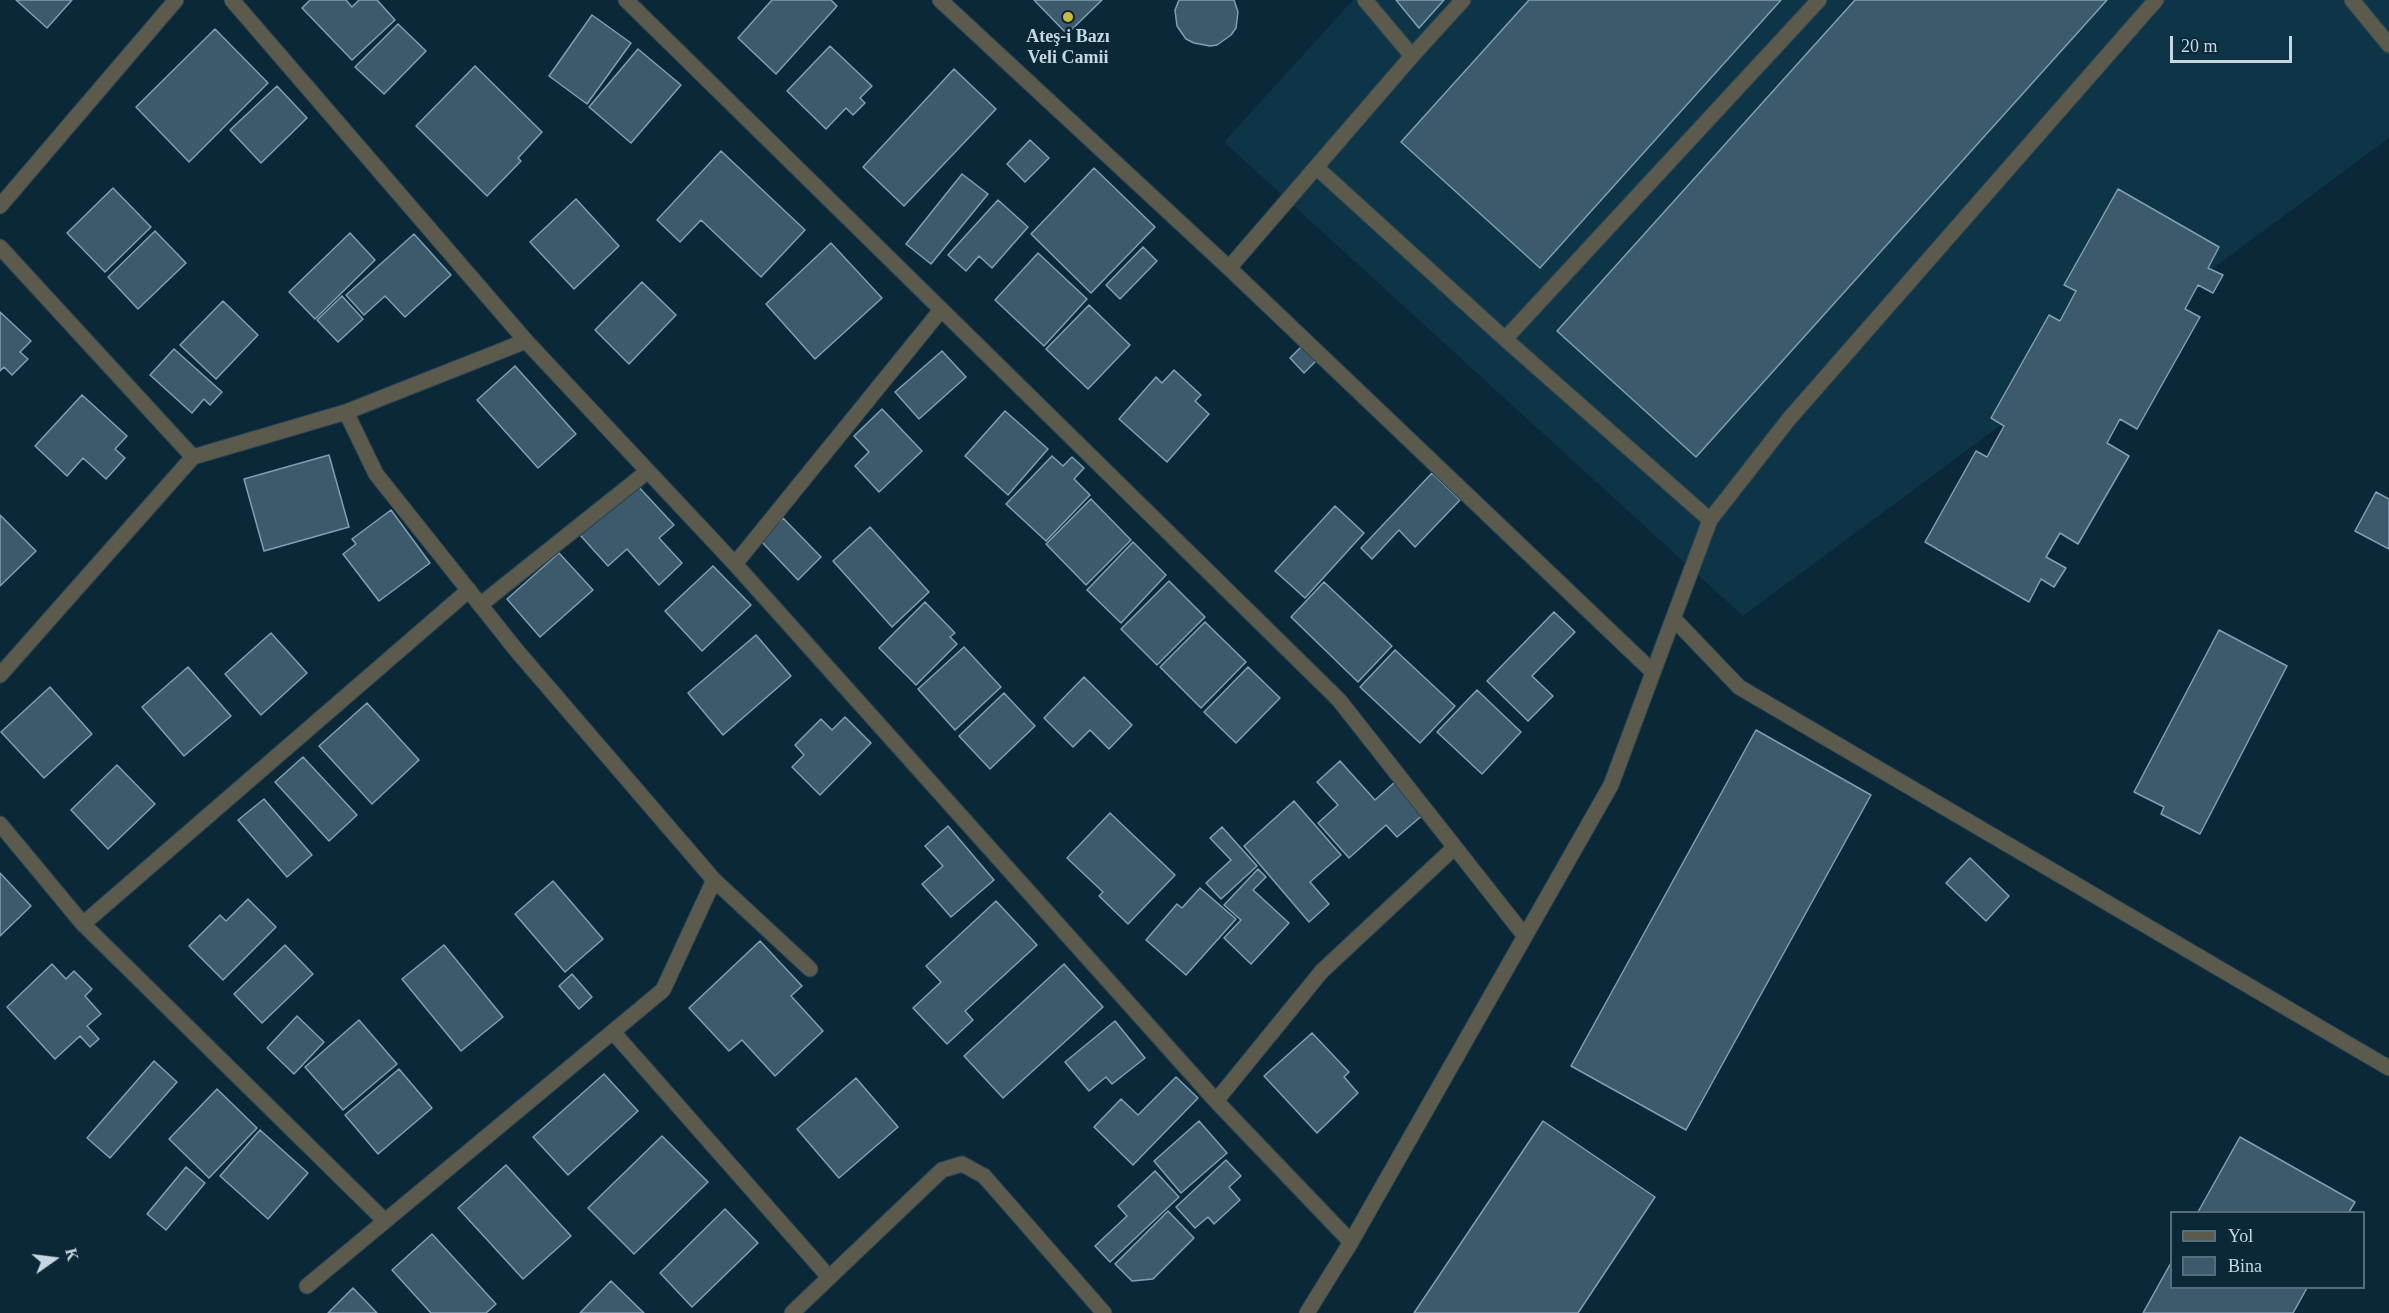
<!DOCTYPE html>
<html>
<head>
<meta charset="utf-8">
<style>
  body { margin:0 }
  #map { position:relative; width:2389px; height:1313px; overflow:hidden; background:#0a2838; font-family:"Times New Roman",serif }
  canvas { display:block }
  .legend { position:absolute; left:2170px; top:1211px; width:195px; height:78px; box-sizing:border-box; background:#0a2838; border:2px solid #566e7c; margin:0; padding:8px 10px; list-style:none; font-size:18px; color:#c7d7e1 }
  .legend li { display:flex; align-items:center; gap:12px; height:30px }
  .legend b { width:30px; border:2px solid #566e7c }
  .north { position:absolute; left:24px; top:1229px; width:60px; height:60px; -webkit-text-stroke:4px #0a2838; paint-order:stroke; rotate:76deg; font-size:16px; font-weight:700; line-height:24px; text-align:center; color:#c7d7e1 }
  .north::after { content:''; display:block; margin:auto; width:21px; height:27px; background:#c7d7e1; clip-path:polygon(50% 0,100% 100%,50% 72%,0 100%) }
  .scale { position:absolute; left:2170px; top:36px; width:122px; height:27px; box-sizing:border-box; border:3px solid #c7d7e1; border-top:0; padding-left:8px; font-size:18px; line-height:21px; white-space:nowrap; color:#c7d7e1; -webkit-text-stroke:4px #0a2838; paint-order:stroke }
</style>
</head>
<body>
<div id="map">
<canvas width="2389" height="1313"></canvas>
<ul class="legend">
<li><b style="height:8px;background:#5b5a4d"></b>Yol</li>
<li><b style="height:16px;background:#3c5a6c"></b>Bina</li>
</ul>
<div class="north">K</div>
<div class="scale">20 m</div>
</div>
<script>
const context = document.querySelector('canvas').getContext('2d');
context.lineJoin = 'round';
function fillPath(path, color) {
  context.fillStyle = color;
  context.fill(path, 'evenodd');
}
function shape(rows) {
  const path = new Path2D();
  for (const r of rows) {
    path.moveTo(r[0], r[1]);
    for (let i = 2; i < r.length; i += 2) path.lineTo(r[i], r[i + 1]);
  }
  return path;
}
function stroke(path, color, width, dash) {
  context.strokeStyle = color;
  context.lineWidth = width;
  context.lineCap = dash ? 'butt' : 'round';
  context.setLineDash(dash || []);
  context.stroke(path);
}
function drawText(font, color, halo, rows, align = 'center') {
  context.font = font + ' "Times New Roman",serif';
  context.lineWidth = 5;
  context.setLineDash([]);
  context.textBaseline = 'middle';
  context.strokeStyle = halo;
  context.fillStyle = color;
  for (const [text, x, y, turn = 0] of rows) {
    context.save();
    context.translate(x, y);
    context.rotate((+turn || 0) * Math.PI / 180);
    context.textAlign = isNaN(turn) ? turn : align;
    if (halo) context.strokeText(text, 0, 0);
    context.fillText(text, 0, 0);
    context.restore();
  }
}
const built = shape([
  [1353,0,2389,0,2389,138,1743,616,1224,142]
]);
const building = shape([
  [16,0,72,0,47,28,16,0],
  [310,0,346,0,352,7,359,0,377,0,395,20,352,60,302,8,310,0],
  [772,0,831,0,837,6,776,74,738,38,772,0],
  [1034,0,1102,0,1067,34,1034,0],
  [1179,0,1234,0,1238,12,1236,28,1231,35,1217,45,1210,46,1194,43,1186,39,1177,26,1175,10,1179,0],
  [1396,0,1444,0,1419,28,1396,0],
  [1529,0,1781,0,1540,268,1401,142,1529,0],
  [1855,0,2107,0,1696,457,1557,331,1855,0],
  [592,15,631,43,587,104,549,76,592,15],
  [398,24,426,51,384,94,355,67,398,24],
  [215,29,268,83,189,162,136,107,215,29],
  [830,46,872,86,860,98,865,103,853,115,846,108,826,129,787,91,830,46],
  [638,49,681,85,631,143,589,107,638,49],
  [475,66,542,132,518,158,521,161,487,196,416,126,475,66],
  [954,69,996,109,904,206,863,167,954,69],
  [277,86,307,118,261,163,230,130,277,86],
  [1030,140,1049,158,1025,182,1007,164,1030,140],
  [721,151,805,230,761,277,701,220,680,242,657,220,721,151],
  [1094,168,1155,227,1091,293,1031,234,1094,168],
  [962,174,988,194,931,264,906,244,962,174],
  [113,188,151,227,105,272,67,233,113,188],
  [2118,189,2219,247,2208,268,2223,275,2213,293,2198,285,2185,309,2200,317,2137,429,2120,419,2107,443,2129,456,2078,544,2060,533,2046,557,2066,568,2054,587,2041,579,2029,602,1925,542,1976,451,1987,457,2004,426,1991,418,2049,315,2060,321,2076,291,2064,285,2118,189],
  [576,199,619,246,574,289,530,242,576,199],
  [998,200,1028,227,992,268,979,256,966,271,948,255,998,200],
  [155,231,186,263,138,309,108,277,155,231],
  [350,233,375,260,315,319,289,292,350,233],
  [414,234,451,275,405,317,385,296,364,315,346,295,414,234],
  [831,243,882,298,815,359,766,304,831,243],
  [1143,247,1157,261,1120,299,1106,285,1143,247],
  [1038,253,1087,299,1044,346,995,300,1038,253],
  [642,282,676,315,629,364,595,330,642,282],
  [342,296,363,319,338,342,317,320,342,296],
  [223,301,258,335,216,379,180,345,223,301],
  [1089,305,1130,345,1088,389,1046,349,1089,305],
  [0,312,31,341,20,352,28,359,12,375,4,367,0,371,0,312],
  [1302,346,1316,361,1304,373,1290,358,1302,346],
  [174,349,222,392,210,405,204,399,192,413,150,375,174,349],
  [942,351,966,377,919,419,895,392,942,351],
  [515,366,576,434,538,468,477,400,515,366],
  [1174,370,1201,395,1195,401,1209,414,1167,462,1119,419,1156,377,1162,383,1174,370],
  [82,395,127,436,115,449,125,458,106,479,83,458,67,476,35,446,82,395],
  [882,409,922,451,879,492,855,466,869,452,854,436,882,409],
  [1005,411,1048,449,1008,495,965,456,1005,411],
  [329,455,349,527,264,551,244,479,329,455],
  [1052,456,1063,466,1072,457,1084,468,1074,479,1090,495,1046,541,1006,504,1052,456],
  [1432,473,1460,500,1415,547,1399,530,1372,559,1361,548,1432,473],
  [636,484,674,525,659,538,682,563,659,585,627,549,608,566,580,535,636,484],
  [2376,492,2389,499,2389,549,2355,531,2376,492],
  [1091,499,1131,540,1086,585,1046,544,1091,499],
  [1335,506,1364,533,1305,598,1275,571,1335,506],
  [391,510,430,563,379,601,343,554,356,544,352,539,391,510],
  [0,515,36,551,0,586,0,515],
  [783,518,821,557,798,580,760,540,783,518],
  [870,527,929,592,892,627,833,561,870,527],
  [1133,542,1166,575,1121,623,1087,590,1133,542],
  [559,553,593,590,540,637,507,599,559,553],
  [713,566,751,605,702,651,665,611,713,566],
  [1169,581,1205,617,1157,665,1121,629,1169,581],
  [1324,582,1392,646,1358,682,1291,617,1324,582],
  [925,602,955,633,950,637,957,644,916,685,879,648,925,602],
  [1554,612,1575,632,1532,676,1553,696,1528,721,1487,681,1554,612],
  [1205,622,1246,662,1201,708,1160,667,1205,622],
  [2219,630,2287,666,2200,834,2161,814,2164,807,2134,792,2219,630],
  [271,633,307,673,261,715,225,674,271,633],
  [756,635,791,676,723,735,688,693,756,635],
  [964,647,1001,687,955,730,918,689,964,647],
  [1395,650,1455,706,1420,743,1360,687,1395,650],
  [188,667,231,716,184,756,142,707,188,667],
  [1248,667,1280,698,1236,743,1204,712,1248,667],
  [1084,677,1132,725,1109,749,1090,730,1073,747,1044,718,1084,677],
  [50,687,92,734,44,778,1,732,50,687],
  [1477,690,1521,732,1482,774,1437,732,1477,690],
  [1004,693,1035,726,990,769,959,736,1004,693],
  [367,703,419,760,372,804,319,746,367,703],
  [845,717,871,743,820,795,792,767,804,755,795,745,821,719,832,730,845,717],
  [1756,730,1871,795,1686,1130,1571,1066,1756,730],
  [303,757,357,815,329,841,275,782,303,757],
  [1340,761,1375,800,1395,782,1424,814,1397,837,1386,825,1349,858,1318,823,1338,805,1317,782,1340,761],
  [117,765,155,804,108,849,71,810,117,765],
  [264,799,312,855,287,877,238,820,264,799],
  [1294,801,1341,855,1310,882,1329,904,1309,922,1244,846,1294,801],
  [1110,813,1175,875,1128,924,1099,896,1103,892,1067,858,1110,813],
  [948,826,994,880,951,917,922,884,943,866,925,846,948,826],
  [1222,827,1257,866,1221,899,1206,883,1231,860,1210,838,1222,827],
  [1970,858,2009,896,1986,921,1946,883,1970,858],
  [1258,869,1266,877,1253,890,1289,923,1251,964,1224,938,1241,920,1224,905,1258,869],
  [0,873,31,906,0,936,0,873],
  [553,881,603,939,565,972,515,914,553,881],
  [1200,888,1236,919,1186,975,1146,940,1177,904,1182,908,1200,888],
  [248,899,276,927,223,980,189,946,220,915,226,921,248,899],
  [996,901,1037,945,965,1011,973,1020,947,1044,913,1008,941,982,926,966,996,901],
  [760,941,802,986,791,996,823,1031,775,1076,742,1040,729,1051,689,1008,760,941],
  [285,945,313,974,262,1023,234,994,285,945],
  [444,945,503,1017,461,1051,402,979,444,945],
  [52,964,66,979,74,971,92,989,85,996,101,1014,87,1026,99,1039,90,1047,80,1036,55,1059,7,1007,52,964],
  [1064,964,1103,1007,1003,1098,964,1056,1064,964],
  [572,974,592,997,579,1009,559,986,572,974],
  [297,1016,324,1042,294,1074,267,1048,297,1016],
  [359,1020,397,1064,343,1110,305,1067,359,1020],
  [1115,1021,1145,1058,1112,1084,1106,1077,1089,1091,1065,1062,1115,1021],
  [1312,1033,1349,1072,1344,1077,1358,1093,1317,1133,1264,1076,1312,1033],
  [154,1061,177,1082,110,1158,87,1138,154,1061],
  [399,1069,432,1108,378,1154,345,1115,399,1069],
  [604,1074,638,1111,568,1175,533,1137,604,1074],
  [1176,1077,1198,1098,1133,1165,1094,1127,1121,1099,1138,1115,1176,1077],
  [856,1078,898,1127,839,1178,797,1129,856,1078],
  [217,1089,257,1128,209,1178,169,1139,217,1089],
  [1199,1121,1227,1153,1181,1193,1154,1161,1199,1121],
  [1543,1121,1655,1197,1578,1313,1414,1313,1543,1121],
  [260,1130,308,1173,268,1219,220,1176,260,1130],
  [662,1136,708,1182,634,1254,588,1208,662,1136],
  [2240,1137,2355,1202,2349,1212,2198,1212,2240,1137],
  [1226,1160,1241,1176,1229,1187,1240,1200,1214,1224,1208,1217,1195,1228,1176,1207,1226,1160],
  [506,1165,571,1236,523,1279,458,1208,506,1165],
  [186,1167,205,1183,166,1230,147,1214,186,1167],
  [1155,1171,1179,1197,1110,1262,1095,1246,1127,1216,1118,1206,1155,1171],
  [725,1209,758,1243,692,1307,660,1273,725,1209],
  [1168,1211,1194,1238,1153,1279,1132,1281,1115,1264,1168,1211],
  [432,1234,496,1304,486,1313,431,1313,392,1270,432,1234],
  [2172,1261,2172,1288,2307,1288,2293,1313,2143,1313,2172,1261],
  [611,1281,644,1313,580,1313,611,1281],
  [353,1288,377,1313,328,1313,353,1288]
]);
const minor = shape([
  [232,0,526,341,735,564,1216,1101,1351,1242],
  [626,0,1339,700,1524,935],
  [940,0,1229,268,1653,672],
  [1365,0,1412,56],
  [2352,0,2389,45],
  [1316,167,1505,339,1710,520],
  [0,206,176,0],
  [0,247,193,457],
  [1229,268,1412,56,1463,0],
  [1505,339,1819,0],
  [346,412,376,474,517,651,714,880,810,969],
  [735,564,941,310],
  [480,605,648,471],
  [1674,619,1739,687,2389,1068],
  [0,675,193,457,346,412,526,341],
  [0,824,83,924,385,1221],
  [83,924,469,590],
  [613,1032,828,1276],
  [1216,1101,1322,971,1455,847],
  [307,1286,663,990,714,880],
  [792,1313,942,1170,962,1164,984,1176,1104,1313]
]);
const tertiary = shape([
  [1307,1313,1351,1242,1611,785,1710,520,1789,419,2156,0]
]);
const markers = [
  [1068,17,6,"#c9ba3a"]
];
const poiNames = [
  ["Ateş-i Bazı",1068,37],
  ["Veli Camii",1068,58]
];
fillPath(built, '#0d3447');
fillPath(building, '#3c5a6c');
stroke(building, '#7f9fb3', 1.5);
stroke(minor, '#284453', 17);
stroke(tertiary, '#284453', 17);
stroke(minor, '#5b5a4d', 15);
stroke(tertiary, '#5b5a4d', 15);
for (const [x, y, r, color] of markers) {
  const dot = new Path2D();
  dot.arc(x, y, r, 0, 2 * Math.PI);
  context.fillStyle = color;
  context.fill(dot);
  stroke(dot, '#0a2838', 2);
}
drawText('bold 18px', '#c7d7e1', '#0a2838', poiNames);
</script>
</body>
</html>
